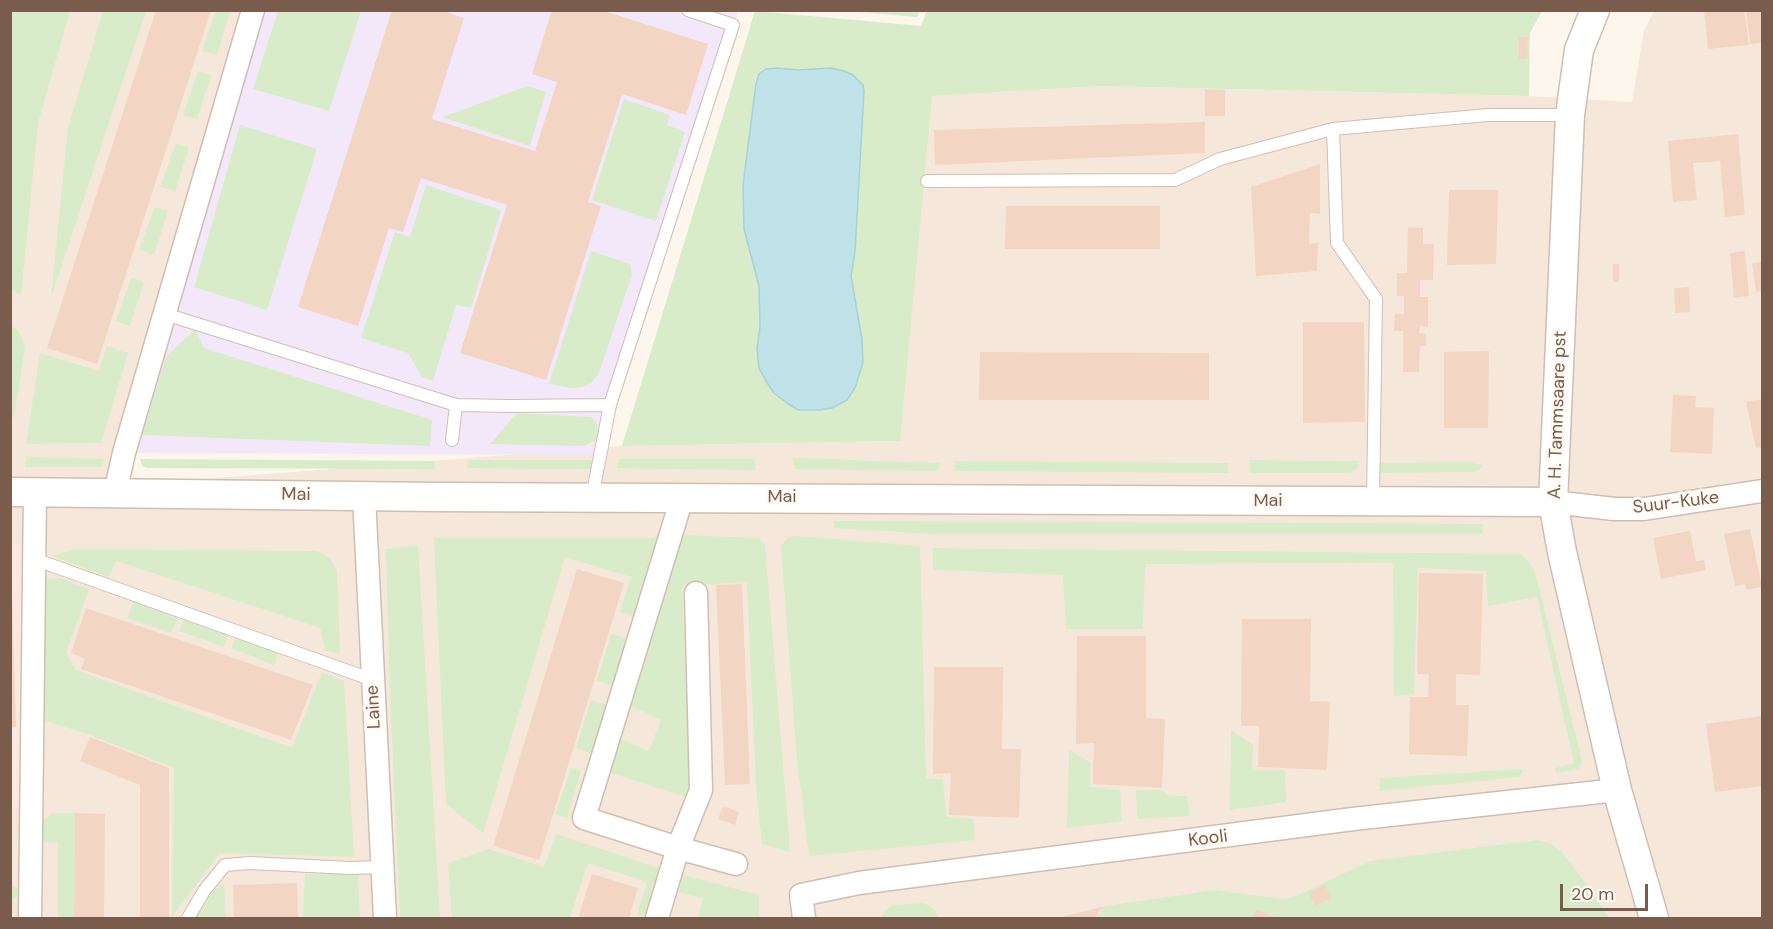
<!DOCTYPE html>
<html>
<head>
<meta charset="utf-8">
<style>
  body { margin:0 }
  #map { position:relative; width:1773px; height:929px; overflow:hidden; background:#fdf6ec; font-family:"DM Sans",sans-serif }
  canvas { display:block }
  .frame { position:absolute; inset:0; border:12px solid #7a5c4d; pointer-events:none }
  .scale { position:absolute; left:1560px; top:884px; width:88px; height:27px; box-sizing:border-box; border:3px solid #7a5c4d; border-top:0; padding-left:8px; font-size:18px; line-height:21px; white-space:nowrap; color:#7a5c4d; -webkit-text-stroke:4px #fffaf3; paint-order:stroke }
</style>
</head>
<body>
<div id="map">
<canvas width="1773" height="929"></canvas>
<div class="frame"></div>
<div class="scale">20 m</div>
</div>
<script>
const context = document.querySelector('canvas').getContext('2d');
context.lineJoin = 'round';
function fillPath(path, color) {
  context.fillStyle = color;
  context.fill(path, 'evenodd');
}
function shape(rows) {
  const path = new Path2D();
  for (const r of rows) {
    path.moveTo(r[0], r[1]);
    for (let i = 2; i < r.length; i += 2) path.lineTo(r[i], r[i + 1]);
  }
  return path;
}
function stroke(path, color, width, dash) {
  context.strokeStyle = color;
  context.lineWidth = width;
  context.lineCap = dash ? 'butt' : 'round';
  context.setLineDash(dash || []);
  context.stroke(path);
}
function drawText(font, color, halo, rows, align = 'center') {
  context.font = font + ' "DM Sans",sans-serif';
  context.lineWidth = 6;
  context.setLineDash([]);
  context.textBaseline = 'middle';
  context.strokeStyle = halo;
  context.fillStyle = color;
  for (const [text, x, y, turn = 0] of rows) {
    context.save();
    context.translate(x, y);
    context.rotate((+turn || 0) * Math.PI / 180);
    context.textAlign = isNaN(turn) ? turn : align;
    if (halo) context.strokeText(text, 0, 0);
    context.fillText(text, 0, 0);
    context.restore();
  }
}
const residential = shape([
  [10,11,255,11,115,486,622,446,899,441,931,96,1100,86,1529,96,1632,102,1644,30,1654,11,1762,11,1762,918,11,918]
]);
const commercial = shape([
  [10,544,21,544,23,806,11,807]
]);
const education = shape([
  [253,11,738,11,653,275,601,455,124,453]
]);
const green = shape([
  [927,10,1542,11,1530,33,1529,96,1100,86,932,96,900,441,622,446,755,11,921,26],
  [10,11,70,11,38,123,21,295,10,289],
  [103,11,146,11,51,298,68,128],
  [216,11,230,12,217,55,202,51],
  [278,11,361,11,329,111,253,89],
  [848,11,920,10,920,11,917,17],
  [198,71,211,76,197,119,183,115],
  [528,86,546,92,530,146,442,117],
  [624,99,670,115,667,125,685,132,656,221,592,200],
  [240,125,317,149,267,310,194,287],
  [176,143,189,148,175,191,160,187],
  [426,185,501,210,471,308,456,305,433,381,422,377,408,353,361,338,395,232,410,237],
  [155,207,168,211,154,255,139,250],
  [591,251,630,264,632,275,599,373,591,383,583,387,572,388,549,384],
  [131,278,144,282,130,326,116,321],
  [11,325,19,331,25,347,14,417,11,417],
  [195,329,204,348,432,420,430,446,142,435,166,357],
  [107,346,128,353,101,443,26,444,40,353,99,371],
  [517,413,591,417,597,423,598,439,584,446,490,444],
  [26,457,104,459,102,467,25,467],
  [793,458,940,463,938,471,795,469],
  [140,459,434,461,435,469,147,468,142,466],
  [619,459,754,459,756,470,617,468],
  [468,460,596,460,595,469,467,468],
  [1249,460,1360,461,1357,468,1350,473,1250,473],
  [955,461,1228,463,1228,473,954,471],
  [1467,462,1484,465,1478,471,1472,472,1379,473,1379,463],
  [834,521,1483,524,1482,534,934,534,834,528],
  [681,535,759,538,765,545,790,852,762,844,756,786,747,582,682,586,690,798,608,772,620,739,649,751,661,720,629,705],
  [798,536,920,546,926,779,943,779,946,817,973,819,975,840,809,856,797,760,781,546,788,537],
  [434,538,659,538,637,617,620,612,631,577,565,557,483,833,446,804],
  [418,545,440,918,400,918,390,695,386,549],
  [933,548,1520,554,1526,559,1535,572,1582,761,1578,769,1556,773,1555,768,1574,763,1537,597,1488,606,1486,571,1418,568,1414,694,1394,696,1393,563,1145,564,1143,629,1066,629,1063,575,933,570],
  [74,549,317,551,329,557,337,571,340,653,326,651,320,628,117,561,108,577,52,556],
  [52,578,63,579,89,589,66,653,76,670,292,748,322,672,344,681,354,857,220,853,172,917,174,768,85,733,45,721,40,589,45,580],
  [133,601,178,617,171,633,128,618],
  [185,618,229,633,224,647,179,631],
  [611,634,631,640,617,687,597,681],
  [237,636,279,651,274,665,231,648],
  [591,700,611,706,594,754,576,748],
  [1231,730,1253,745,1252,770,1285,770,1286,802,1230,810],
  [1069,750,1090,762,1090,787,1120,790,1122,821,1067,828],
  [571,768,581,771,567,818,555,815],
  [1523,769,1520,777,1379,791,1380,778],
  [1136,790,1162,790,1170,796,1187,796,1190,816,1137,819],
  [53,813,75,813,74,918,58,918,58,843,41,842,43,820],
  [556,834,662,869,652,918,637,915,647,882,588,863,570,918,452,918,448,863,489,849,544,867],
  [1536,840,1549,843,1562,852,1574,867,1610,918,1095,918,1105,906,1215,890,1283,899,1294,897,1370,861],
  [358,873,360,918,303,918,305,874],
  [683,875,759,895,759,918,698,918,703,899,679,892],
  [10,884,24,892,13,899,12,918,10,918],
  [224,884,226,918,196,918,213,891],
  [924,903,935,910,938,918,881,918,884,912,892,905]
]);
const water = shape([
  [778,68,798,70,831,68,844,71,853,75,863,85,864,91,855,252,851,276,862,340,863,362,855,388,847,400,832,408,819,410,798,410,787,403,774,393,766,381,759,368,757,349,760,327,759,286,744,229,743,185,756,84,759,74,766,69,778,68]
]);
const building = shape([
  [156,10,211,10,97,364,47,348],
  [392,10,440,10,464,18,432,119,535,151,557,82,532,74,552,10,601,10,708,44,686,115,622,94,588,202,601,206,546,380,460,353,507,205,421,178,403,232,389,228,358,326,298,307],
  [1704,10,1744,10,1749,45,1708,49],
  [1746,10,1762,10,1762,43,1750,44],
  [1519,37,1528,37,1527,59,1519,59],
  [1205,89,1225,90,1225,116,1205,116],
  [1205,122,1205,153,935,165,934,130],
  [1738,134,1745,215,1725,217,1720,161,1693,163,1697,200,1673,202,1668,141],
  [1320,164,1320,214,1310,213,1309,244,1318,243,1317,271,1256,276,1251,187],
  [1449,190,1498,190,1496,264,1447,265],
  [1006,206,1160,206,1160,249,1005,249],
  [1408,227,1423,228,1423,244,1434,244,1433,280,1420,280,1420,297,1428,297,1428,327,1420,326,1419,333,1426,334,1426,346,1420,346,1419,372,1403,372,1403,331,1394,331,1395,314,1404,314,1404,296,1397,296,1397,273,1407,273],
  [1745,251,1749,296,1734,298,1730,253],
  [1762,262,1762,291,1756,292,1752,263],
  [1613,264,1619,264,1619,282,1613,282],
  [1689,287,1690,312,1675,313,1674,288],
  [1303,322,1364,322,1365,422,1303,423],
  [1489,351,1488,428,1444,428,1444,352],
  [980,352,1209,353,1209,400,979,400],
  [1673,395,1696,396,1695,407,1714,408,1712,454,1670,452],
  [1762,399,1762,447,1756,448,1746,402],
  [1750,529,1762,587,1746,590,1745,584,1735,586,1724,534],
  [1690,531,1696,561,1704,560,1706,570,1661,579,1653,538],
  [577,569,624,583,539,860,493,846],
  [1419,573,1483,574,1480,675,1456,674,1456,705,1469,705,1467,756,1409,754,1410,697,1428,697,1429,674,1417,674],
  [742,584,750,784,725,785,716,585],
  [10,592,12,592,16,727,10,728],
  [86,608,313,685,291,740,81,669,85,659,71,653],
  [1242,619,1311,619,1310,701,1330,702,1327,770,1258,767,1259,726,1241,726],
  [1077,636,1146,636,1146,718,1165,719,1162,788,1093,784,1094,743,1076,744],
  [934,667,1003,667,1002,749,1021,749,1019,818,949,815,951,773,933,774],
  [1762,716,1762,786,1715,792,1706,724],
  [90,737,169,768,169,918,140,918,140,785,80,761],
  [723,806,739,812,735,825,718,819],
  [75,813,105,814,104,918,74,918],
  [592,874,638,888,629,918,578,918],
  [297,883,298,918,234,918,233,885],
  [1325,885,1331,898,1315,906,1309,893],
  [1106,906,1100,910,1095,918,1057,918],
  [1257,910,1278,918,1251,918]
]);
const service = shape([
  [1333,129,1337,243,1376,299,1373,501],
  [927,181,1175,180,1220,159,1333,129,1488,115,1570,115],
  [165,314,456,405,510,406,610,405],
  [452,440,456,405],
  [592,497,610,405,733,25,688,10],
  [34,559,373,680],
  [188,918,204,891,225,865,250,863,350,868,381,867]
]);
const minor = shape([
  [115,493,124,453,253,10],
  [364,496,385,918],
  [1553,502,1614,509,1644,509,1762,491],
  [696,593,701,790,678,848,736,864],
  [30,918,35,492],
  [657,918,678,848,584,818,682,498],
  [804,918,801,895,859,883,1353,819,1617,790]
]);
const tertiary = shape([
  [1595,10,1579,50,1570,115,1553,502,1562,552,1617,790,1654,918],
  [10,492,437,497,1553,502]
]);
const streetNames = [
  ["A. H. Tammsaare pst",1558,415,-88],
  ["Mai",296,495,1],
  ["Mai",782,497],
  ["Mai",1268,501],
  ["Suur-Kuke",1676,503,-7],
  ["Laine",374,707,-93],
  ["Kooli",1208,839,-7]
];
fillPath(residential, '#f5e8da');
fillPath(commercial, '#fde8e0');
fillPath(education, '#f3e8fa');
fillPath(green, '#d8ecc9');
fillPath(water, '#bfe3e8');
stroke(water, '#a5d3da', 1.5);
fillPath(building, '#f3d5c3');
stroke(service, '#d1beb0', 14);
stroke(minor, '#d1beb0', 25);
stroke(tertiary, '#d1beb0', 31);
stroke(service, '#fff', 12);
stroke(minor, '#fff', 22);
stroke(tertiary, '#fff', 28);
drawText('18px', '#7a5c4d', '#fffaf3', streetNames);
</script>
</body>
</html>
